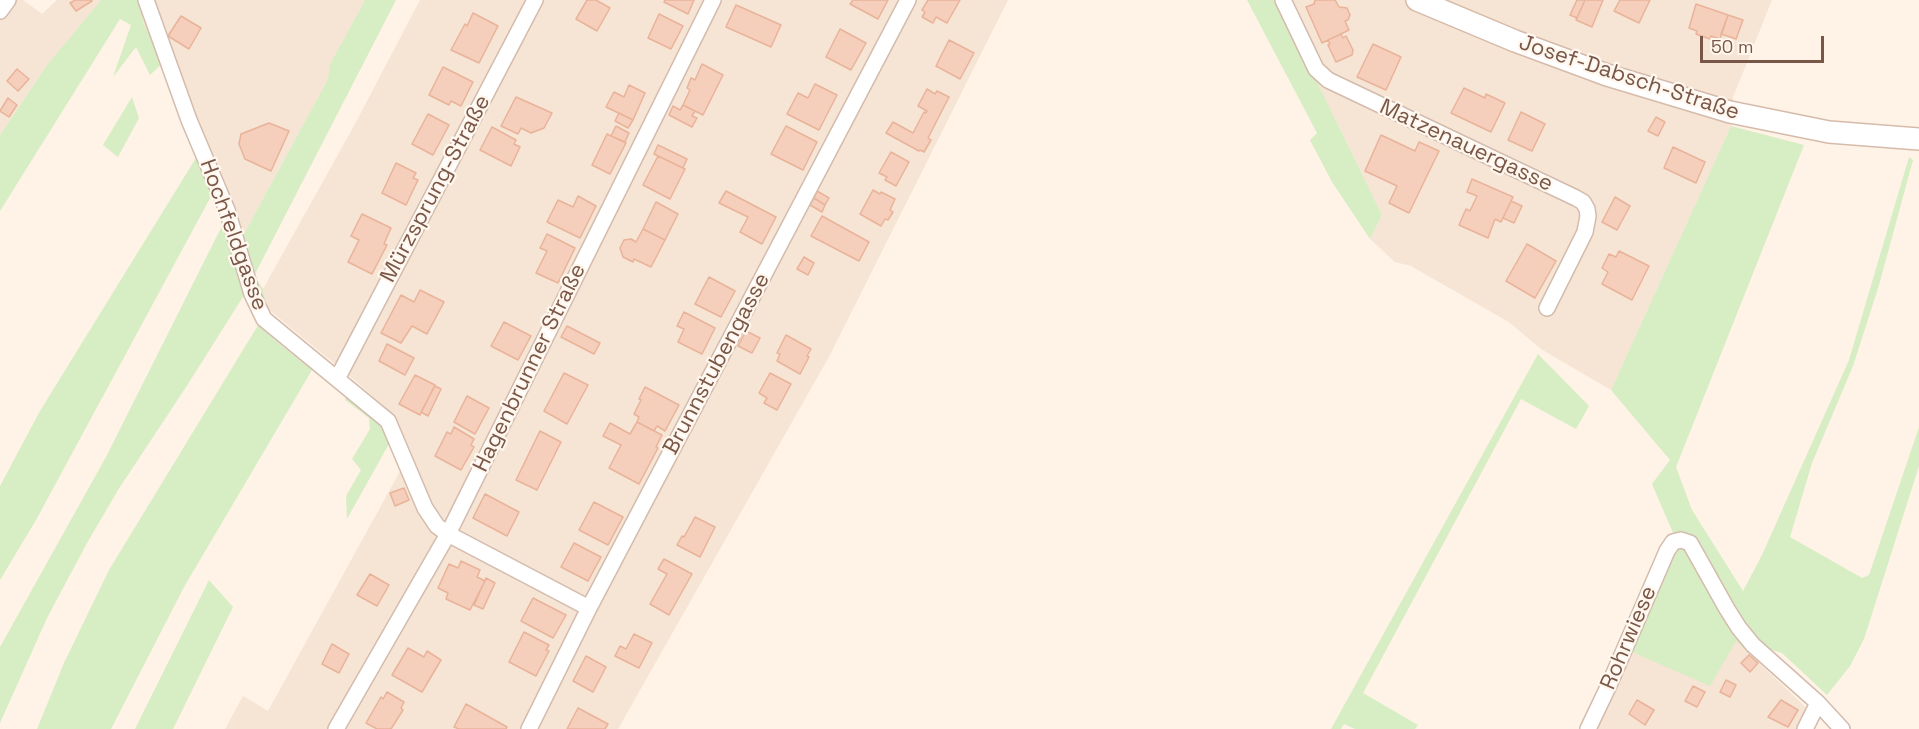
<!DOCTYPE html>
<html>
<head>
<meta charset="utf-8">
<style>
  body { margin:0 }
  #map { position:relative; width:1919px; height:729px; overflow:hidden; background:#fef3e6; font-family:"Space Grotesk",sans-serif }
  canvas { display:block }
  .scale { position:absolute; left:1700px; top:36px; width:124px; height:27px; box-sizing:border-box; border:3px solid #795748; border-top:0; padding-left:8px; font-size:18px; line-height:21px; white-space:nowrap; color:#795748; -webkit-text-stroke:4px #fff7ee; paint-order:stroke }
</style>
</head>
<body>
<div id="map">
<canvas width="1919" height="729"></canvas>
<div class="scale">50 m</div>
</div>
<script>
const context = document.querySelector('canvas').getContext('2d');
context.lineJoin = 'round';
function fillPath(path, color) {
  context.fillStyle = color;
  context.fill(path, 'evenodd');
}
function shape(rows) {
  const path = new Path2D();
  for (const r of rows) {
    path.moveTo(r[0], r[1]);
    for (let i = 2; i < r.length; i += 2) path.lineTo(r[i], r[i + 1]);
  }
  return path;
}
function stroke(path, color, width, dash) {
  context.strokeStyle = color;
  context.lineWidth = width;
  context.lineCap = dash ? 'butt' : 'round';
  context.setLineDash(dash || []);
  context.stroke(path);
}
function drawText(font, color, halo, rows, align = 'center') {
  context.font = font + ' "Space Grotesk",sans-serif';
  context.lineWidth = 4.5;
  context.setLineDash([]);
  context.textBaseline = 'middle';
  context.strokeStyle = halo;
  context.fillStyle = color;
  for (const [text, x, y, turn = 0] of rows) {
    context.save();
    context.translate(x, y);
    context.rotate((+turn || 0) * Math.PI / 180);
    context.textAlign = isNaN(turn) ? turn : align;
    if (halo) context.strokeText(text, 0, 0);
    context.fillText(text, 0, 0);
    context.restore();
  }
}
const residential = shape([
  [0,0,23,0,42,14,57,0,101,0,47,65,0,135],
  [141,0,365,0,330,64,328,79,240,241,164,62,143,23],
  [420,0,1008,0,830,355,618,729,225,729,243,696,268,711,399,473,412,454,393,415,358,383,267,308,263,289,355,124],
  [1277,0,1772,0,1733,97,1731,126,1611,390,1541,349,1509,322,1411,266,1395,262,1370,239,1382,215],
  [1736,641,1817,718,1811,729,1580,729,1621,646]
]);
const green = shape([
  [101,0,141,0,143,23,164,62,150,75,136,47,113,77,131,25,120,19,0,211,0,135,47,65],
  [365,0,396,0,254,276,263,289,267,308,240,241,328,79,330,64],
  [1247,0,1277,0,1382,215,1370,239,1332,182,1310,140,1317,133],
  [132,97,139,118,118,157,103,145],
  [1731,126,1804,145,1676,467,1692,510,1743,591,1762,555,1849,360,1909,157,1913,160,1879,285,1853,366,1812,463,1790,537,1862,578,1869,575,1919,427,1919,466,1864,639,1850,666,1827,695,1782,653,1769,649,1757,661,1736,641,1710,686,1630,651,1674,535,1652,484,1670,460,1611,390],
  [199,153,215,189,36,520,0,580,0,486,40,411],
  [225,220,246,292,188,384,118,490,87,543,47,618,0,723,0,647,106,457],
  [260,322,270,336,312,370,184,587,111,729,37,729,64,663,109,570],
  [1538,354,1589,406,1576,429,1521,399,1363,693,1418,725,1415,729,1355,729,1344,724,1341,729,1331,729],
  [346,395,380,424,390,442,347,519,346,496,361,470,352,459,370,429,369,418,345,400],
  [209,580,233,607,173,729,135,729]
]);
const building = shape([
  [75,0,91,0,92,1,76,11,70,3,75,0],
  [587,0,596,0,610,8,597,31,576,19,587,0],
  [665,0,694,0,688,14,664,2,665,0],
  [853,0,888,0,878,19,850,4,853,0],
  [928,0,960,0,947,23,936,17,933,23,922,17,925,12,922,10,928,0],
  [1315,0,1335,0,1339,7,1347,8,1350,15,1348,20,1345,21,1349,30,1322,43,1306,7,1314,4,1315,0],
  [1577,0,1585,0,1577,18,1570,15,1577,0],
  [1585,0,1603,0,1592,27,1576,20,1585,0],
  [1620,0,1650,0,1639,23,1614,11,1620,0],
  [1696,4,1728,15,1720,39,1711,36,1710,39,1696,34,1697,31,1689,28,1696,4],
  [736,5,781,25,771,47,726,27,736,5],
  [473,13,498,26,479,63,451,50,465,24,467,26,473,13],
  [659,14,683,26,671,49,648,38,659,14],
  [1728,15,1743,20,1736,39,1721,34,1728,15],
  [181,16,201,28,189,49,168,36,181,16],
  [840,29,866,43,851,70,826,57,840,29],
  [1341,34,1343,38,1346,36,1353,50,1352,55,1336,62,1328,45,1330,44,1328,40,1341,34],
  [949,40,974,53,960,79,936,66,949,40],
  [1373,44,1401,57,1386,90,1357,77,1373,44],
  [702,64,723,75,703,115,683,105,690,90,687,88,691,78,695,80,702,64],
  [443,67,473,82,461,106,451,101,449,105,429,95,443,67],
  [17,69,29,79,18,91,7,81,17,69],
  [815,84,837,95,819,130,787,114,798,93,808,98,815,84],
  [629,85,645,93,633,120,606,107,614,92,624,97,629,85],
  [1464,88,1485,98,1486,94,1505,103,1491,132,1451,113,1464,88],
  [927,89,935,94,937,91,949,97,928,138,931,140,924,152,920,150,919,151,886,133,893,122,913,133,924,112,926,113,927,111,918,106,927,89],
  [516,97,552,113,544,128,531,133,521,128,518,134,501,126,516,97],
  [8,98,17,105,9,117,0,111,8,98],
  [683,105,695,111,692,116,697,118,692,127,669,115,673,106,680,110,683,105],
  [1521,112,1545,124,1532,151,1508,140,1521,112],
  [619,113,633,120,628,128,615,121,619,113],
  [428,114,449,125,433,155,412,144,428,114],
  [1656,117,1665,122,1658,136,1648,131,1656,117],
  [269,123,289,131,271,171,245,159,239,144,241,134,269,123],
  [616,126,629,133,625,142,611,136,616,126],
  [786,126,817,142,803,170,771,154,786,126],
  [492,127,516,140,514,144,520,147,511,166,480,150,492,127],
  [607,134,626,143,610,174,592,165,607,134],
  [1381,135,1415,151,1419,142,1439,151,1409,213,1389,203,1397,186,1365,171,1381,135],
  [658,145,687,159,683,168,654,154,658,145],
  [1673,147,1705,162,1696,183,1664,168,1673,147],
  [891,152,909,162,896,186,885,180,887,177,879,173,891,152],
  [658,156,685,169,670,199,643,185,658,156],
  [396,163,416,173,413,178,418,180,406,205,382,193,396,163],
  [1472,179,1513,197,1501,222,1495,219,1488,238,1459,225,1466,209,1470,211,1477,196,1467,192,1472,179],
  [873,190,880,194,881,192,895,199,890,210,893,212,888,220,885,219,881,226,860,214,873,190],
  [726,191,776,217,762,244,740,232,748,217,719,203,726,191],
  [817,191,829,198,825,205,814,198,817,191],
  [578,196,596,206,580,238,547,222,558,200,573,207,578,196],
  [1615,197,1630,206,1617,230,1602,222,1615,197],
  [814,198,825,205,822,212,810,205,814,198],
  [1511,201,1522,206,1514,223,1503,218,1511,201],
  [656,202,678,214,665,240,643,229,656,202],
  [362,214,391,228,384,244,387,245,372,274,348,262,359,240,351,236,362,214],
  [822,216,869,242,859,261,811,236,822,216],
  [643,229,665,240,651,267,634,259,633,262,623,257,620,248,624,240,631,239,636,242,643,229],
  [547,234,575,248,558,283,536,273,547,251,540,248,547,234],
  [1527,244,1556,261,1535,298,1506,281,1527,244],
  [1619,251,1649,266,1632,300,1602,284,1608,272,1602,268,1609,254,1616,257,1619,251],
  [804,257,814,263,808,275,797,269,804,257],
  [709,277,735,291,721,317,695,304,709,277],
  [420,290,444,302,427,334,412,326,401,343,381,333,401,295,414,302,420,290],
  [684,312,715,328,702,354,678,342,684,329,677,326,684,312],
  [504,322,531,336,518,360,491,346,504,322],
  [567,326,600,343,594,354,561,337,567,326],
  [746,331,760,338,752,353,738,346,746,331],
  [786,335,811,349,807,356,809,357,800,374,777,361,780,354,777,353,786,335],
  [387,344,414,358,405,375,379,361,387,344],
  [564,373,588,385,567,424,544,411,564,373],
  [770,373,791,384,777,410,764,403,767,398,759,393,770,373],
  [415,375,435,385,420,415,399,404,415,375],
  [435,386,441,389,428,416,421,412,435,386],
  [645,387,679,405,665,431,657,426,654,431,637,422,639,417,634,414,641,400,639,399,645,387],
  [467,396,489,408,475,434,454,422,467,396],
  [637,422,662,435,656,447,658,448,639,484,609,468,621,445,603,436,610,423,630,434,637,422],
  [454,427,474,439,471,445,474,447,461,470,435,456,447,432,451,434,454,427],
  [540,431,561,442,537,490,516,480,540,431],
  [404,488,409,500,395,506,390,493,404,488],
  [485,494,519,512,507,536,473,518,485,494],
  [594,502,623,517,608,545,579,530,594,502],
  [695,517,715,527,700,557,677,545,682,536,684,537,695,517],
  [574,543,601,557,588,581,561,567,574,543],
  [664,559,692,574,669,615,650,604,667,574,658,569,664,559],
  [461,561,480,570,477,577,485,581,470,610,446,599,448,593,438,588,449,564,458,568,461,561],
  [370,574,389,585,377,606,357,595,370,574],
  [486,578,495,583,483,609,474,605,486,578],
  [533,598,566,615,553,638,521,621,533,598],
  [524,632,549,645,546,650,549,651,536,676,509,662,524,632],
  [634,634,652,643,639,668,615,656,620,646,626,649,634,634],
  [332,644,349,654,339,673,322,664,332,644],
  [408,648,424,657,427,651,441,660,422,692,392,675,408,648],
  [1749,655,1758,663,1750,672,1741,663,1749,655],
  [586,656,606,667,593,692,573,681,586,656],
  [1726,680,1736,685,1730,697,1720,692,1726,680],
  [1693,686,1705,692,1697,707,1685,701,1693,686],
  [387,692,404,702,401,708,403,710,391,729,377,729,366,723,381,697,383,699,387,692],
  [1637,700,1654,710,1645,725,1629,714,1637,700],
  [1781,700,1798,710,1788,727,1768,717,1781,700],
  [466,704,507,727,506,729,459,729,454,727,466,704],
  [578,708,608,724,605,729,567,729,578,708]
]);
const minor = shape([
  [146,0,189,120,227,210,252,294,264,319,388,421,425,508,437,526,448,534,589,608],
  [1283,0,1316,69,1328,80,1576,198,1583,202,1587,209,1588,216,1585,232,1547,308],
  [0,11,8,0],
  [337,379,535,0],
  [336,729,448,534,713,0],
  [529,729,589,608,908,0],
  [1588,729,1609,685,1667,551,1673,542,1681,540,1690,543,1727,609,1739,628,1753,645,1818,703,1842,729],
  [1805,729,1818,703]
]);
const secondary = shape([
  [1417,0,1515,41,1607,75,1730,112,1829,132,1919,139]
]);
const streetNames = [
  ["Josef-Dabsch-Straße",1629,78,18],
  ["Matzenauergasse",1466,146,25],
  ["Mürzsprung-Straße",436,189,-62],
  ["Hochfeldgasse",233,235,70],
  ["Brunnstubengasse",717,364,-62],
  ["Hagenbrunner Straße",530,368,-64],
  ["Rohrwiese",1629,638,-67]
];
fillPath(residential, '#f6e4d4');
fillPath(green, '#d7edc3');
fillPath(building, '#f5cfbb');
stroke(building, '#e9b39a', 1.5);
stroke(minor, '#d3bcad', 18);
stroke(secondary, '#d6bbaa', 24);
stroke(minor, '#fff', 15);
stroke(secondary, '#fff', 21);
drawText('22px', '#795748', '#fff7ee', streetNames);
</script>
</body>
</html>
